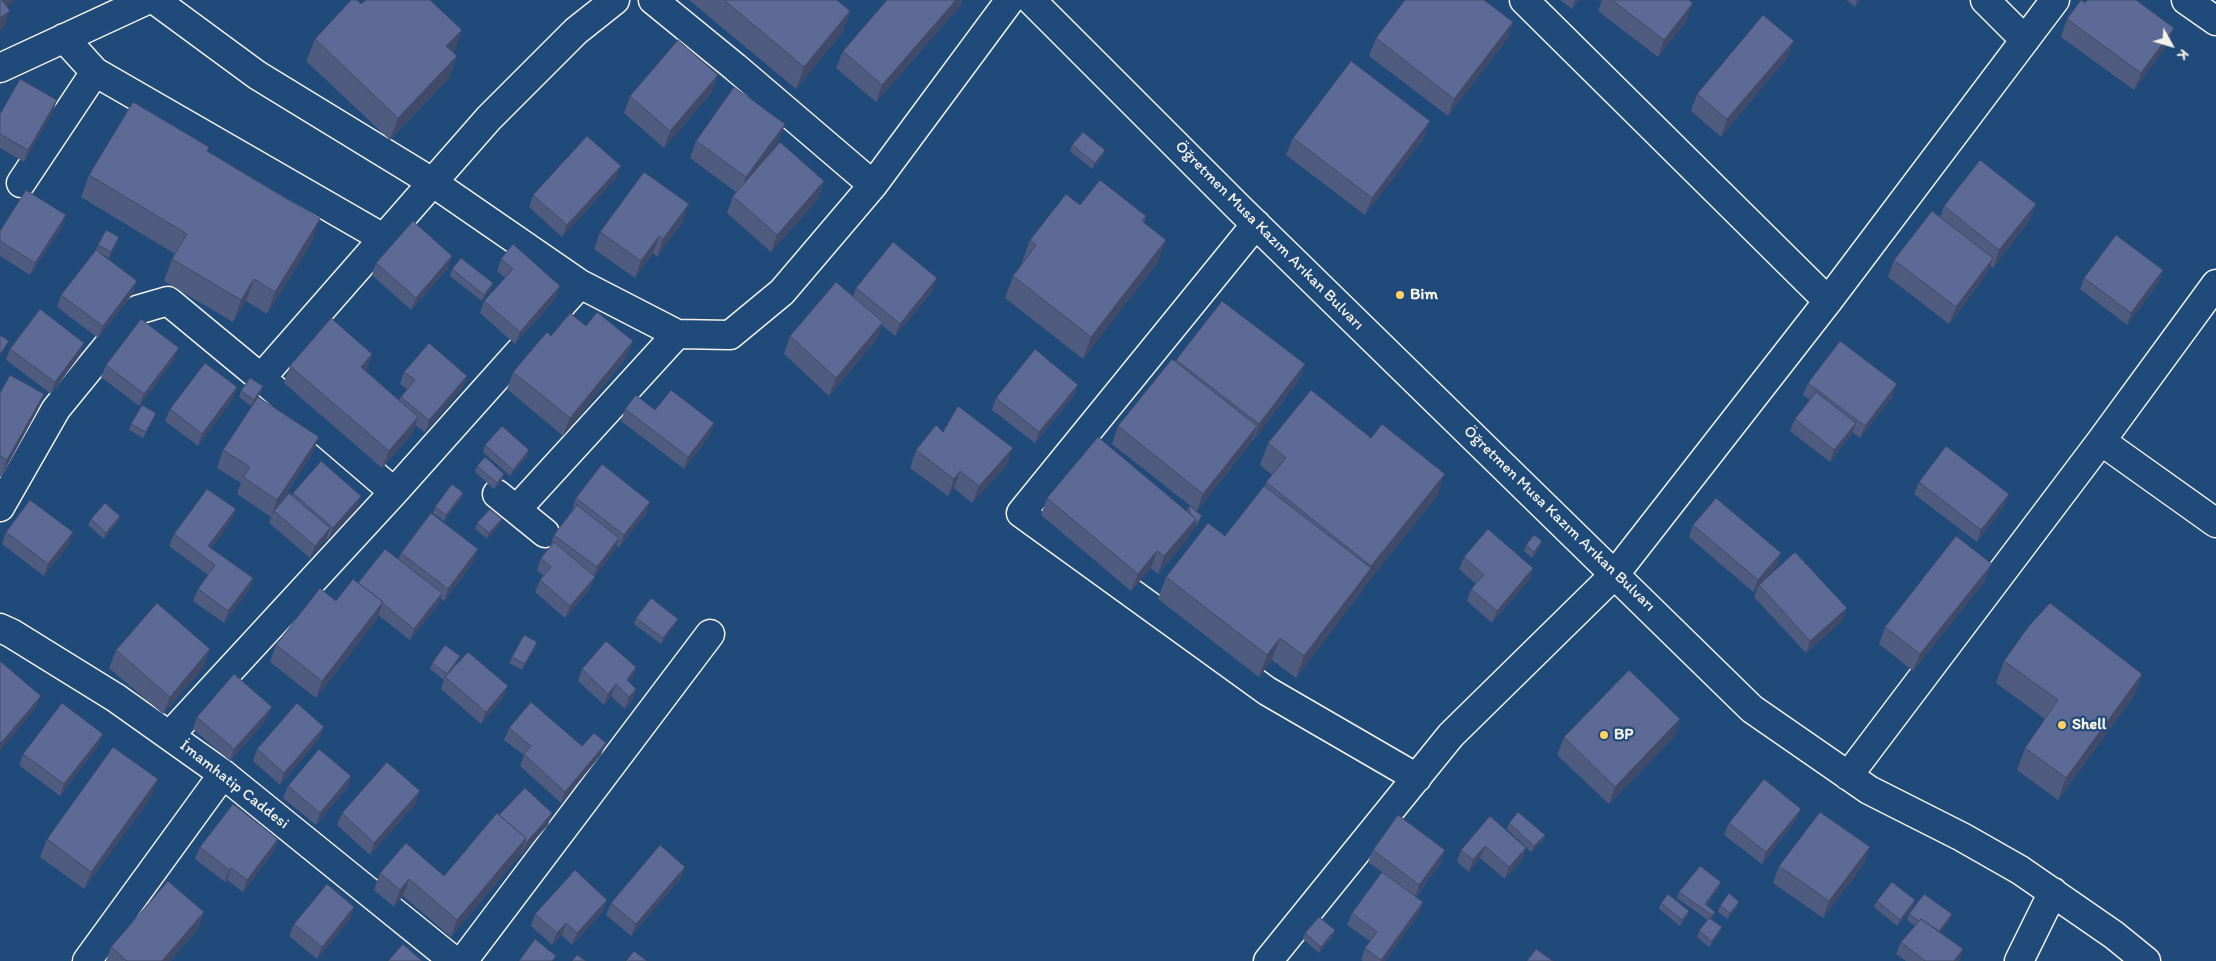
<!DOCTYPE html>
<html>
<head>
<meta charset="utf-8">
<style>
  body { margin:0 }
  #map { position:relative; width:2216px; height:961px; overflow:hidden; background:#1f4a7a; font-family:Itim,sans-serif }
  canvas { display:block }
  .north { position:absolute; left:2146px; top:20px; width:50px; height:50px; -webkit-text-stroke:4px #1f4a7a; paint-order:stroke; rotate:129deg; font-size:14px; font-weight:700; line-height:20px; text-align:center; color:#f4f1e8 }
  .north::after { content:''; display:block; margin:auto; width:18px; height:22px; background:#f4f1e8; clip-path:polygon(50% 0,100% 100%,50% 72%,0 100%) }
</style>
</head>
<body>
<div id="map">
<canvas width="2216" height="961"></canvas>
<div class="north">K</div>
</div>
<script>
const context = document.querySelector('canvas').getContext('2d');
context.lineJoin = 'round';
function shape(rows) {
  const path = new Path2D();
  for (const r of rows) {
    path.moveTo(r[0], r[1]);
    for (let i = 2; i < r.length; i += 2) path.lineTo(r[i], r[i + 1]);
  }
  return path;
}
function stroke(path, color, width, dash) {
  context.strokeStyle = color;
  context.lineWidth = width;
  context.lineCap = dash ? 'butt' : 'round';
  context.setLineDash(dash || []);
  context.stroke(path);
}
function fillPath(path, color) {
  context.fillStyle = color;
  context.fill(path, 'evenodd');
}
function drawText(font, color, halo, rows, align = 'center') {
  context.font = font + ' Itim,sans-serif';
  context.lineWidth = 4.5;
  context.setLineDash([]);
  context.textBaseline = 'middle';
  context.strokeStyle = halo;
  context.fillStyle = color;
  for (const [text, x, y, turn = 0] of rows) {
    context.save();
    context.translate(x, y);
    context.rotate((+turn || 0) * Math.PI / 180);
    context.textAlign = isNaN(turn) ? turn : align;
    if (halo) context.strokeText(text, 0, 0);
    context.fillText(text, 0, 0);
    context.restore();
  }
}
const minor = shape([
  [155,0,257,75,432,182,580,284,677,334,730,335,782,292,873,185,1010,0],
  [653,0,735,67,873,185],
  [1031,0,1240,209,1752,709,1869,790,1962,837,2020,870,2114,935,2146,961],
  [1524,0,1828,301],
  [1985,0,2025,40],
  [2186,0,2216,21],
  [64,38,95,72,383,238],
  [0,68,147,0],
  [21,183,95,72],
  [1256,224,1021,513,1267,691,1417,778],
  [2101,441,2216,523],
  [394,492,261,378,489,118,576,31,615,0],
  [497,494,545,533],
  [0,507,56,409,137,310,168,301,261,378],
  [517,509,677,334],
  [0,628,11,633,116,698,223,774,454,961],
  [170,735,394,492,580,284],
  [1848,776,2101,441,2216,284],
  [87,961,223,774],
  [463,961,710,634],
  [1268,961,1451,735,1615,574,1828,301,2055,0],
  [2019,961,2053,892]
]);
const wall = shape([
  [689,0,837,0,850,11,842,33,796,89],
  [887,0,962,0,961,5,876,102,836,68,843,51],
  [1560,0,1579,0,1572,9],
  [1602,0,1689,0,1687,20,1658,57,1598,11],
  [1846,0,1860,0,1855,7],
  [2085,3,2174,28,2167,45,2134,90,2061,37,2067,19],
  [361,4,453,53,457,56,449,78,390,140,306,61,315,39],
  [1513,22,1507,39,1448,116,1369,56,1376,38],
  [1787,58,1721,137,1691,111,1697,94],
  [718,75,712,92,664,148,624,113,630,96],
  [53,112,24,162,0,148,0,114],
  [785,124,778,141,765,159,824,181,818,199,771,252,727,213,733,196,736,192,690,158,696,141],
  [1293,138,1424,138,1365,215,1286,155],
  [1072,145,1105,150,1103,156,1092,169,1070,151],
  [207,151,312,242,267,314,246,301,233,322,164,281,172,259,175,254,81,197,89,175],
  [616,178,562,237,529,207,533,195],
  [2036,204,2029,221,1993,268,1990,265,1986,275,1949,324,1888,277,1894,260,1940,217,1944,206],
  [1080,205,1146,216,1144,222,1158,262,1083,359,1005,298,1013,276,1023,263,1022,262,1030,240],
  [683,221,657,257,653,253,635,278,594,249,600,232],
  [62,227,30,275,0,256,0,231],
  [117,243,109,258,102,254,137,281,133,293,98,338,57,307,61,295,96,250,98,245],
  [501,259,556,298,515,344,480,313,484,301,505,278,497,271],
  [376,263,448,268,411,310,372,275],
  [452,269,491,289,482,301,450,276],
  [2163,270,2159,282,2127,325,2080,289,2084,278],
  [937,278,933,290,895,336,882,325,877,339,829,396,784,354,790,336,853,296,856,288],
  [586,326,633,341,626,358,563,436,507,389,513,372],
  [10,349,80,355,51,394,6,360],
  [372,354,366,371,399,400,401,397,407,389,400,384,404,372,463,387,425,432,415,425,412,434,382,468,284,383,290,366],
  [174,360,139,406,101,377,106,365],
  [1176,360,1305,364,1298,381,1253,441,1252,440,1251,443,1197,511,1112,444,1118,426],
  [1808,383,1893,396,1860,438,1852,432,1851,435,1830,462,1790,431,1795,419,1810,400,1803,395],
  [1078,385,1073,397,1035,443,992,410,996,398],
  [263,386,261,392,251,406,239,397,241,391],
  [0,393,44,394,37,411,1,477,0,477],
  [233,399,198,446,165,421,170,409],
  [625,409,655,410,714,423,710,435,684,469,621,421],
  [154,419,143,438,129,430,131,424],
  [943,432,1007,465,972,503,954,488,948,496,910,468,916,450],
  [1268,443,1437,496,1365,586,1363,590,1296,678,1272,660,1259,677,1158,599,1166,577,1225,536,1265,486,1266,482,1272,475,1260,465],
  [485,445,527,457,510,476,483,452],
  [223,450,312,454,279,505,292,496,293,493,361,496,357,508,328,540,326,538,310,558,269,523,272,515,271,517,237,494,241,483,217,468],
  [477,466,504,474,502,480,494,489,475,472],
  [1919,482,2009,494,2004,506,1977,542,1914,494],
  [463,493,461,499,444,521,433,513,435,507],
  [576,498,650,502,646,514,619,547,616,545,615,550,594,577,590,589,565,618,535,592,540,580,543,576,537,570,541,558,550,547,554,535,572,511,572,510],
  [1047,498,1187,511,1189,505,1200,522,1191,532,1190,536,1158,574,1151,568,1131,591,1041,515],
  [120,516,118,522,104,539,88,525,91,519],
  [231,521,211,548,253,578,249,590,224,623,193,601,198,589,208,575,169,546,174,534],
  [477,523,500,525,487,539,475,529],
  [1693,525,1781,553,1777,565,1762,583,1843,620,1806,653,1754,597,1758,587,1753,592,1689,537],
  [6,532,69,544,44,576,2,544],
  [1542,541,1540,547,1532,558,1524,551,1526,545],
  [401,553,474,561,444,601,440,598,438,605,410,640,378,615,377,619,316,698,270,662,276,645,336,601,358,583,398,559],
  [1464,557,1533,568,1529,580,1492,623,1467,601,1471,589,1476,584,1459,569],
  [1985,581,1913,671,1879,644,1885,627],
  [636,618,678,619,675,625,661,644,634,624],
  [537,642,535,648,522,670,509,663,512,657],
  [116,650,204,667,163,714,109,668],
  [2004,661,2142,674,2134,696,2058,800,2017,770,2025,748,2045,719,1996,683],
  [457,662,454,667,503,698,481,724,441,689,444,680,430,669,432,663],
  [636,667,632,678,629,682,636,689,632,701,625,709,611,696,604,705,578,681,582,669],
  [197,717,267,719,230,761,193,729],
  [324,727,319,739,280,785,253,761,257,749],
  [509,728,582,746,601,755,561,803,520,766,524,755,504,740],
  [1564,737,1674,737,1609,804,1557,755],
  [98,746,60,796,19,765,23,754],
  [351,776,347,788,316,825,283,798,288,786],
  [152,796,84,889,40,857,47,839],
  [416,803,370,855,337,825,342,813],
  [1801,809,1796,820,1762,864,1724,835,1729,823],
  [552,813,548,825,521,855,520,854,451,937,403,896,394,907,374,890,380,873,444,876,499,815],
  [1490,816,1526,848,1522,860,1505,879,1480,858,1469,872,1457,862,1461,850],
  [1509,823,1545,835,1543,841,1531,852,1507,829],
  [278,839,274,851,243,892,227,880,225,882,195,859,200,847],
  [1373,850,1441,862,1416,897,1423,902,1419,914,1385,961,1363,961,1361,960,1365,948,1370,941,1347,925,1352,913,1382,872,1368,862],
  [1864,864,1823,918,1773,883,1779,866],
  [685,867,680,879,631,936,606,915,611,903],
  [1719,888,1707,905,1715,912,1712,918,1711,919,1720,933,1709,947,1697,937,1699,931,1708,920,1677,898,1679,892],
  [607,900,603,911,572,945,562,935,552,945,531,926,535,914],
  [1877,901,1913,907,1897,926,1874,907],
  [1739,902,1736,908,1727,919,1718,912,1720,906],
  [1661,903,1689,911,1687,917,1680,926,1659,909],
  [354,907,350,919,317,959,289,936,294,924],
  [204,912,198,929,170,961,106,961,111,947],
  [1909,914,1950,920,1940,932,1963,949,1959,961,1906,961,1896,954,1901,942,1915,926,1907,920],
  [1335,930,1333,936,1319,953,1303,939,1305,933]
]);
const shadedWall = shape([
  [0,0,16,0,0,12],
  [956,0,962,0,961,5,876,102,882,85],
  [1575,0,1579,0,1572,9],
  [1857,0,1860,0,1855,7],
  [1693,3,1687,20,1658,57,1664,40],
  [10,11,4,28,0,31,0,18],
  [850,11,842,33,796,89,804,67],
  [1513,22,1507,39,1448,116,1454,99],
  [2174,28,2167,45,2134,90,2141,73],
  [462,30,454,53,438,68,446,46],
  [1794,41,1787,58,1721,137,1727,119],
  [457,56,449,78,390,140,398,118],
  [718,75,712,92,664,148,670,131],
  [57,100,53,112,24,162,28,150],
  [1430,121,1424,138,1365,215,1372,198],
  [785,124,778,141,740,194,746,177],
  [1105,150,1103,156,1092,169,1095,163],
  [621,166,616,178,562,237,567,225],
  [824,181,818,199,771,252,777,235],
  [689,204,683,221,657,257,663,239],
  [2036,204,2029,221,1993,268,1999,250],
  [66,215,62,227,30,275,35,263],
  [320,219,312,242,267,314,275,292],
  [659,236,653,253,635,278,641,261],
  [119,237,117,243,109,258,111,252],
  [1166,240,1158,262,1083,359,1091,337],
  [452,256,448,268,411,310,416,298],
  [1993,258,1986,275,1949,324,1956,307],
  [2163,270,2159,282,2127,325,2131,313],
  [937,278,933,290,895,336,900,324],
  [254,279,246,301,233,322,241,300],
  [137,281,133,293,98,338,103,326],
  [493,283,491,289,482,301,484,295],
  [560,286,556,298,515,344,520,332],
  [883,322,877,339,829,396,836,378],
  [9,341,6,347,0,356,0,354],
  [633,341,626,358,563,436,570,418],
  [84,343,80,355,51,394,55,382],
  [179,348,174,360,139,406,144,394],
  [372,354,366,372,361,367],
  [1305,364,1298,381,1253,441,1259,424],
  [467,376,463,387,425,432,429,420],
  [1897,384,1893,396,1860,438,1865,426],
  [1078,385,1073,397,1035,443,1039,432],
  [263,386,261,392,251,406,254,400],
  [237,387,233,399,198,446,202,434],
  [44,394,37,411,1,477,7,460],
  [156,413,154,419,143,438,146,432],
  [418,417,412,434,382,468,389,451],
  [714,423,710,435,684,469,688,457],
  [1856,423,1851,435,1830,462,1834,450],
  [1257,426,1251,443,1197,511,1203,494],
  [319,437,312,454,274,512,274,511,271,517,277,500],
  [1013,448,1007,465,972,503,979,486],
  [529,450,527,457,510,476,513,470],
  [960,471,954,488,948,496,954,479],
  [504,474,502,480,494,489,497,483],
  [1445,474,1437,496,1365,586,1363,590,1296,678,1304,656,1369,571,1371,566],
  [463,493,461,499,444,521,446,515],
  [2009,494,2004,506,1977,542,1981,530],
  [361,496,357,508,328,540,333,528],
  [650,502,646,514,619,547,624,535],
  [236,509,231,521,204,558,208,546],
  [120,516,118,522,104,539,106,533],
  [1202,516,1200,522,1191,532,1190,536,1158,574,1164,556,1196,519],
  [502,519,500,525,487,539,489,533],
  [330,528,326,540,310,558,315,546],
  [73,532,69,544,44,576,48,564],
  [619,538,615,550,593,579,597,567],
  [1542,541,1540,547,1532,558,1534,552],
  [478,549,474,561,444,601,448,589],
  [1157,551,1151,568,1131,591,1138,574],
  [1781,553,1777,565,1753,592,1758,580],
  [1992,564,1985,581,1913,671,1920,654],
  [1533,568,1529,580,1492,623,1497,611],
  [595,577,590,589,565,618,570,606],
  [253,578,249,590,224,623,228,611],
  [442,593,438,605,410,640,414,629],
  [383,602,377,619,316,698,322,681],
  [1847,608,1843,620,1806,653,1810,641],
  [678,619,675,625,661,644,663,638],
  [1280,638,1272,660,1259,677,1267,655],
  [537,642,535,648,522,670,525,664],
  [210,649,204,667,163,714,170,697],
  [460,656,457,662,447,678,446,677,447,674],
  [636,667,632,678,623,692,627,680],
  [2142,674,2134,696,2058,800,2066,778],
  [616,684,611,696,604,705,608,694],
  [508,686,503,698,481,724,486,712],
  [636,689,632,701,625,709,629,697],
  [41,696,36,708,0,751,0,746,1,743],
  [272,707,267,719,230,761,234,749],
  [1680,719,1674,737,1609,804,1615,787],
  [324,727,319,739,280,785,284,773],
  [103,734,98,746,60,796,64,784],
  [606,743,601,755,561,803,565,792],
  [351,776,347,788,316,825,320,813],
  [158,779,152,796,84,889,91,872],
  [420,791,416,803,370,855,374,843],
  [1801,809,1796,820,1762,864,1766,852],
  [552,813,548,825,521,855,526,843],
  [1545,835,1543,841,1531,852,1534,846],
  [526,838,520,856,451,937,457,920],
  [278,839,274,851,243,892,247,880],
  [1485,846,1480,858,1469,872,1473,860],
  [1870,847,1864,864,1823,918,1829,901],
  [1526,848,1522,860,1505,879,1509,867],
  [1445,850,1441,862,1415,897,1419,885],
  [685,867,680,879,631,936,636,924],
  [231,868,227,880,225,882,229,870],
  [409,879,403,896,394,907,400,890],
  [1721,882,1719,888,1703,910,1705,904],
  [607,900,603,911,572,945,577,933],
  [1915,900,1913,907,1897,926,1900,920],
  [1423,902,1419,914,1385,961,1381,961],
  [1739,902,1736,908,1727,919,1730,913],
  [354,907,350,919,317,959,322,947],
  [1689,911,1687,917,1680,926,1682,920],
  [204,912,198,929,170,961,162,961],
  [1715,912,1712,918,1709,921,1712,915],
  [1952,914,1950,920,1934,940,1937,934],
  [566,923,562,935,552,945,557,933],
  [1722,927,1720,933,1709,947,1712,941],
  [1335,930,1333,936,1319,953,1321,947],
  [1963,949,1959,961,1954,961]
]);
const building = shape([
  [0,0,2,0,10,11,0,18,0,0],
  [351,0,357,0,361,4,366,0,430,0,462,30,446,46,457,56,398,118,315,39,351,0],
  [724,0,837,0,850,11,804,67,724,0],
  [887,0,956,0,882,85,843,51,887,0],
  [1405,0,1484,0,1513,22,1454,99,1376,38,1405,0],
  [1612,0,1689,0,1693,3,1664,40,1612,0],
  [2081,0,2085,3,2087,0,2136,0,2174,28,2141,73,2067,19,2081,0],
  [1763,15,1794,41,1727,119,1697,94,1763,15],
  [678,40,718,75,670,131,630,96,678,40],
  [1351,61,1430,121,1372,198,1293,138,1351,61],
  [20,79,57,100,28,150,0,134,0,114,20,79],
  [734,87,785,124,746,177,696,141,734,87],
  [133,102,209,147,207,151,320,219,275,292,254,279,241,300,172,259,187,234,89,175,133,102],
  [1083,132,1105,150,1095,163,1072,145,1083,132],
  [587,136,621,166,567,225,533,195,587,136],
  [780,142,824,181,777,235,733,196,780,142],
  [1980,160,2036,204,1999,250,1944,206,1980,160],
  [644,172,689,204,663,239,659,236,641,261,600,232,644,172],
  [1100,180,1146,216,1142,221,1166,240,1091,337,1013,276,1036,245,1030,240,1066,194,1080,205,1100,180],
  [26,190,66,215,35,263,0,241,0,231,26,190],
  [1932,211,1993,258,1956,307,1894,260,1932,211],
  [413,221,452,256,416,298,376,263,413,221],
  [106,230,119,237,111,252,98,245,106,230],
  [2116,235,2163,270,2131,313,2084,278,2116,235],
  [893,242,937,278,900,324,856,288,893,242],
  [513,244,560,286,520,332,484,301,513,269,501,259,513,244],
  [96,250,137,281,103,326,61,295,96,250],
  [461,258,493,283,484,295,452,269,461,258],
  [836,282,883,322,836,378,790,336,836,282],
  [1222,301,1305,364,1259,424,1176,360,1222,301],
  [40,309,84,343,55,382,10,349,40,309],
  [597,312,633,341,570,418,513,372,547,332,551,336,570,313,586,326,597,312],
  [331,318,372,354,361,367,418,417,389,451,290,366,331,318],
  [141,319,179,348,144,394,106,365,141,319],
  [0,335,9,341,0,354,0,335],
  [1840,341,1897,384,1865,426,1808,383,1840,341],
  [429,343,467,376,429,420,401,397,415,380,404,372,429,343],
  [1035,349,1078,385,1039,432,996,398,1035,349],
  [1172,359,1257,426,1203,494,1118,426,1172,359],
  [205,363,237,387,202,434,170,409,205,363],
  [10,375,44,394,7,460,0,456,0,393,10,375],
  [250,378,263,386,254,400,241,391,250,378],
  [671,390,714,423,688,457,625,409,636,395,655,410,671,390],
  [1311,390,1371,438,1382,424,1445,474,1371,566,1266,482,1286,458,1268,443,1311,390],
  [1816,392,1856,423,1834,450,1795,419,1816,392],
  [258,397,319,437,277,500,243,477,250,467,223,450,258,397],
  [142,405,156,413,146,432,131,424,142,405],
  [958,406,1013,448,979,486,960,471,954,479,916,450,936,425,943,432,958,406],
  [502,426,529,450,513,470,485,445,502,426],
  [1098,437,1196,519,1164,556,1157,551,1138,574,1047,498,1098,437],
  [1946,446,2009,494,1981,530,1919,482,1946,446],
  [485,457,504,474,497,483,477,466,485,457],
  [321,461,361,496,333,528,293,493,321,461],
  [602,464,650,502,624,535,576,498,602,464],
  [452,484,463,493,446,515,435,507,452,484],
  [1264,486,1371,568,1304,656,1280,638,1267,655,1166,577,1208,523,1225,536,1264,486],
  [207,489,236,509,208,546,253,578,228,611,198,589,215,565,174,534,207,489],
  [289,493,330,528,315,546,274,511,289,493],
  [1716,498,1781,553,1758,580,1693,525,1716,498],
  [30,500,73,532,48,564,6,532,30,500],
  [105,503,120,516,106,533,91,519,105,503],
  [577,505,619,538,597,567,554,535,577,505],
  [1189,505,1202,516,1194,526,1196,519,1190,513,1189,505],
  [490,509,502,519,489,533,477,523,490,509],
  [431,513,478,549,448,589,401,553,431,513],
  [1488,529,1533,568,1497,611,1471,589,1484,575,1464,557,1488,529],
  [1534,535,1542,541,1534,552,1526,545,1534,535],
  [1956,536,1992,564,1920,654,1885,627,1956,536],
  [554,542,595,577,570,606,540,580,551,567,541,558,554,542],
  [385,549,442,593,414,629,382,603,383,602,358,583,385,549],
  [1795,552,1847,608,1810,641,1759,585,1795,552],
  [353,579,383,602,322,681,276,645,320,588,336,601,353,579],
  [651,598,678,619,663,638,636,618,651,598],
  [157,603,210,649,170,697,116,650,157,603],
  [2050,603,2142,674,2066,778,2025,748,2058,700,2004,661,2028,627,2050,603],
  [524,635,537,642,525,664,512,657,524,635],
  [606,641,636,667,627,680,636,689,629,697,616,684,608,694,582,669,606,641],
  [445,645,460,656,447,674,432,663,445,645],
  [468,652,508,686,486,712,445,677,468,652],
  [0,661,41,696,1,743,0,742,0,661],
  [1629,670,1680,719,1615,787,1564,737,1629,670],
  [234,674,272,707,234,749,197,717,234,674],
  [531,702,582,746,594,733,606,743,565,792,524,754,531,746,509,728,531,702],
  [62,703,103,734,64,784,23,754,62,703],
  [297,703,324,727,284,773,257,749,297,703],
  [113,747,158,779,91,872,47,839,113,747],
  [319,749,351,776,320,813,288,786,319,749],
  [387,762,420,791,374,843,342,813,387,762],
  [1764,779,1801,809,1766,852,1729,823,1764,779],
  [525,788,552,813,526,843,525,842,526,838,499,815,525,788],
  [233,804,278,839,247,880,231,868,229,870,200,847,233,804],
  [1518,812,1545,835,1534,846,1509,823,1518,812],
  [1820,812,1870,847,1829,901,1779,866,1820,812],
  [497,813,526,838,457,920,409,879,400,890,380,873,406,843,444,876,497,813],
  [1398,815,1445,850,1419,885,1373,850,1398,815],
  [1490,816,1526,848,1509,867,1485,846,1473,860,1461,850,1490,816],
  [660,845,685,867,636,924,611,903,660,845],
  [1700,866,1721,882,1705,904,1715,912,1712,915,1679,892,1700,866],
  [575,870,607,900,577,933,566,923,557,933,535,914,575,870],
  [1382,872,1423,902,1381,960,1365,948,1377,932,1352,913,1382,872],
  [168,881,204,912,162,961,127,961,111,947,168,881],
  [1892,882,1915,900,1900,920,1877,901,1892,882],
  [327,884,354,907,322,947,294,924,327,884],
  [1729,893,1739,902,1730,913,1720,906,1729,893],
  [1668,894,1689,911,1682,920,1661,903,1668,894],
  [1924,894,1952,914,1939,931,1921,919,1919,921,1909,914,1924,894],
  [1319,917,1335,930,1321,947,1305,933,1319,917],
  [1709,918,1722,927,1712,941,1699,931,1709,918],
  [1921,919,1963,949,1954,961,1925,961,1901,942,1921,919],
  [535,939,556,956,552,961,519,961,535,939],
  [403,944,422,961,388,961,403,944],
  [1536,949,1553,961,1527,961,1536,949],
  [634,951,647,961,626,961,634,951],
  [577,955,586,961,572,961,577,955]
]);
const markers = [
  [1400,295,5,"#ffd166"],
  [2062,725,5,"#ffd166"],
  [1604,735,5,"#ffd166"]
];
const streetNames = [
  ["Öğretmen Musa Kazım Arıkan Bulvarı",1269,236,45],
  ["Öğretmen Musa Kazım Arıkan Bulvarı",1559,519,44],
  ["İmamhatip Caddesi",234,785,38]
];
const poiNames = [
  ["Bim",1410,295],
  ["Shell",2072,725],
  ["BP",1614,735]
];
stroke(minor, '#f4f1e8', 31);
stroke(minor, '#1f4a7a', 28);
fillPath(wall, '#505b80');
fillPath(shadedWall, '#414a68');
fillPath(building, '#5d6a95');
stroke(building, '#414a68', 1);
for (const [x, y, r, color] of markers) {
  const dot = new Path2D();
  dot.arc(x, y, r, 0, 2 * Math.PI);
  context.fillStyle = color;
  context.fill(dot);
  stroke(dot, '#1f4a7a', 2);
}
drawText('16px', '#f4f1e8', '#1f4a7a', streetNames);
drawText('bold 16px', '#f4f1e8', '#1f4a7a', poiNames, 'left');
</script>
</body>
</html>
